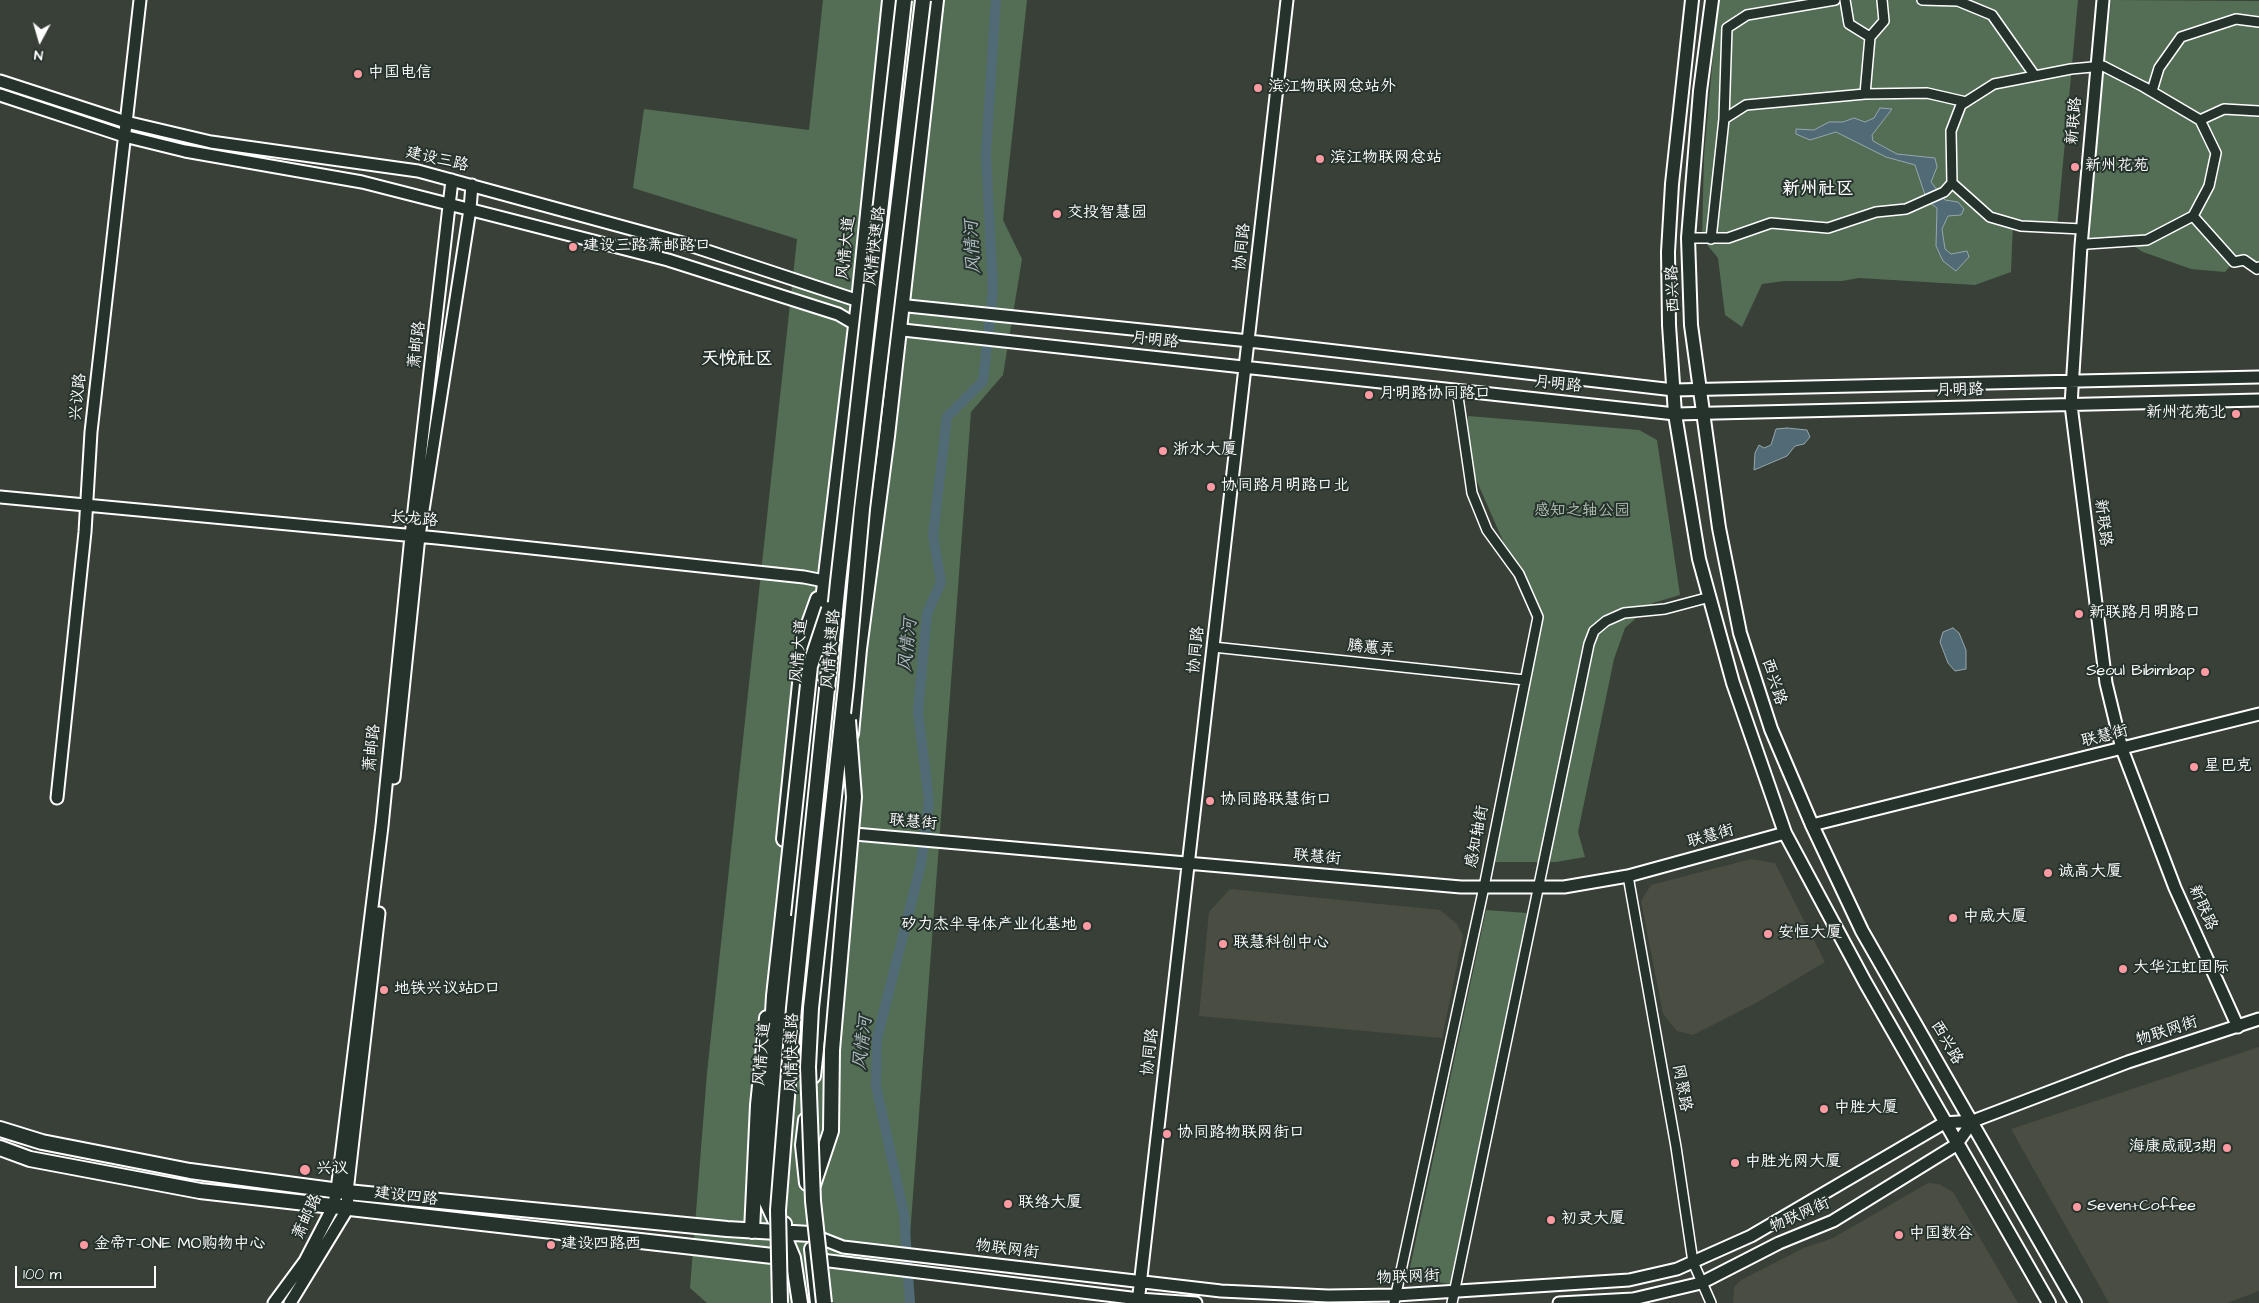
<!DOCTYPE html>
<html>
<head>
<meta charset="utf-8">
<style>
  body { margin:0 }
  #map { position:relative; width:2259px; height:1303px; overflow:hidden; background:#394037; font-family:"Architects Daughter",sans-serif }
  canvas { display:block }
  .north { position:absolute; left:15px; top:15px; width:50px; height:50px; -webkit-text-stroke:4px #26332d; paint-order:stroke; rotate:186deg; font-size:14px; font-weight:700; line-height:20px; text-align:center; color:#fff }
  .north::after { content:''; display:block; margin:auto; width:18px; height:22px; background:#fff; clip-path:polygon(50% 0,100% 100%,50% 72%,0 100%) }
  .scale { position:absolute; left:15px; top:1266px; width:141px; height:22px; box-sizing:border-box; border:2px solid #fff; border-top:0; padding-left:6px; font-size:15px; line-height:18px; white-space:nowrap; color:#fff; -webkit-text-stroke:4px #26332d; paint-order:stroke }
</style>
</head>
<body>
<div id="map">
<canvas width="2259" height="1303"></canvas>
<div class="north">N</div>
<div class="scale">100 m</div>
</div>
<script>
const context = document.querySelector('canvas').getContext('2d');
context.lineJoin = 'round';
function fillPath(path, color) {
  context.fillStyle = color;
  context.fill(path, 'evenodd');
}
function shape(rows) {
  const path = new Path2D();
  for (const r of rows) {
    path.moveTo(r[0], r[1]);
    for (let i = 2; i < r.length; i += 2) path.lineTo(r[i], r[i + 1]);
  }
  return path;
}
function stroke(path, color, width, dash) {
  context.strokeStyle = color;
  context.lineWidth = width;
  context.lineCap = dash ? 'butt' : 'round';
  context.setLineDash(dash || []);
  context.stroke(path);
}
function drawText(font, color, halo, rows, align = 'center') {
  context.font = font + ' "Architects Daughter","LXGW WenKai TC",sans-serif';
  context.lineWidth = 4;
  context.setLineDash([]);
  context.textBaseline = 'middle';
  context.strokeStyle = halo;
  context.fillStyle = color;
  for (const [text, x, y, turn = 0] of rows) {
    context.save();
    context.translate(x, y);
    context.rotate((+turn || 0) * Math.PI / 180);
    context.textAlign = isNaN(turn) ? turn : align;
    if (halo) context.strokeText(text, 0, 0);
    context.fillText(text, 0, 0);
    context.restore();
  }
}
const built = shape([
  [1751,859,1775,863,1825,962,1756,1003,1693,1035,1677,1031,1663,1014,1641,901,1651,885],
  [1230,889,1440,910,1457,924,1463,936,1442,1038,1199,1016,1209,912],
  [2259,1047,2259,1291,2227,1303,2109,1303,2011,1129],
  [1928,1183,1939,1184,1953,1192,2018,1303,1733,1303,1734,1287,1741,1280,1804,1248,1833,1238]
]);
const green = shape([
  [823,0,1027,0,1003,220,1022,259,1003,375,971,412,905,1303,707,1303,690,1288,707,1073,797,239,633,188,644,109,809,130],
  [1718,0,2078,0,2057,228,2013,224,2011,272,1975,285,1859,278,1842,281,1784,281,1762,284,1742,327,1725,315,1718,258,1702,239,1704,156],
  [2111,0,2259,1,2259,267,2244,260,2234,262,2225,272,2191,269,2143,252,2126,241,2087,244],
  [1468,416,1639,430,1657,440,1680,595,1653,603,1625,628,1614,659,1578,832,1585,857,1556,862,1495,862,1495,849,1520,678,1534,612,1468,461],
  [1486,910,1527,913,1450,1284,1408,1277]
]);
const water = shape([
  [1880,108,1892,109,1872,135,1873,141,1897,154,1935,158,1937,167,1931,182,1945,200,1958,202,1964,209,1961,215,1948,216,1942,229,1945,249,1951,254,1967,251,1969,257,1956,271,1943,261,1936,246,1937,208,1927,201,1915,165,1886,157,1836,132,1810,140,1796,134,1796,129,1814,130,1829,122,1843,122,1854,118,1865,122,1874,118,1880,108],
  [1787,428,1807,430,1810,437,1804,444,1795,446,1787,456,1754,470,1755,453,1759,445,1764,448,1771,445,1776,429,1787,428],
  [1953,628,1959,633,1966,650,1966,669,1955,671,1948,663,1940,642,1943,632,1953,628]
]);
const canal = shape([
  [910,1303,904,1214,876,1086,877,1039,921,864,929,802,918,712,927,614,941,582,933,535,947,417,983,381,993,290,986,153,996,0]
]);
const minor = shape([
  [1845,0,1849,24,1870,37],
  [1922,0,1958,1,1992,15,2035,76],
  [2152,91,2159,68,2181,37,2236,19,2259,22],
  [1865,94,1870,37,1884,21,1882,0],
  [1724,119,1727,28,1747,15,1835,0],
  [2200,120,2224,109,2259,111],
  [2193,216,2234,262,2244,260,2257,269,2259,267],
  [1688,238,1728,238,1771,223,1828,228,1876,212,1906,209,1944,192,1952,183],
  [1711,239,1724,119,1746,105,1865,94,1927,93,1966,102],
  [2081,246,2087,244,2147,240,2193,216,2209,186,2216,153,2200,120,2144,87,2103,66,2071,69,1994,84,1961,105,1951,131,1952,183,1990,217,2021,226,2082,229],
  [1213,647,1525,680],
  [1628,876,1676,1147,1693,1262,1711,1303],
  [1394,1303,1484,887,1538,617,1519,574,1487,530,1472,493,1457,390],
  [1452,1303,1589,644,1594,631,1606,621,1624,613,1665,609,1710,597]
]);
const tertiary = shape([
  [2103,0,2081,246,2071,405,2106,683,2122,749,2175,888,2238,1027],
  [0,81,126,122,211,142,418,171,686,244,859,301,1249,341,1674,390,2259,377],
  [0,95,124,136,185,151,362,182,668,260,838,314,857,325,1675,414,2259,400],
  [0,497,437,538,804,577,824,581],
  [394,778,419,536,470,209,472,185],
  [57,798,85,532,91,432,140,0],
  [1812,825,2259,714],
  [843,833,1461,887,1564,887,1628,876,1785,833],
  [810,1234,843,1247,1221,1291,1328,1296,1396,1295,1629,1280,1677,1269,1751,1236,1944,1123,1973,1121,2128,1062,2259,1019],
  [813,1259,1139,1299,1196,1303],
  [274,1303,305,1261,333,1207,337,1190,382,826,411,536,452,180],
  [290,1303,348,1208,347,1192,379,913],
  [1138,1303,1287,0],
  [1559,1303,1633,1299,1701,1283,1779,1243,1833,1221,1956,1145,1973,1121]
]);
const secondary = shape([
  [1692,0,1672,184,1668,252,1669,325,1675,414,1699,559,1733,683,1785,833,1865,982,2049,1303],
  [1712,0,1700,91,1688,238,1691,325,1719,528,1740,633,1771,729,1812,825,1862,931,2075,1303]
]);
const primary = shape([
  [820,625,859,301,890,0],
  [851,734,859,649,887,436,936,0],
  [784,839,805,635,818,599],
  [813,1076,848,765],
  [806,1120,803,1145,807,1183],
  [0,1129,42,1142,190,1171,347,1192,727,1229,810,1234],
  [0,1148,30,1159,200,1191,790,1258],
  [778,1180,774,1160,776,1103,814,687],
  [784,1224,783,1234,793,1258,800,1303],
  [752,1231,758,1105,767,1018],
  [812,1249,818,1303]
]);
const trunk = shape([
  [813,1185,831,1131,832,1050],
  [779,1228,766,1200,764,1162,774,996,783,915]
]);
const trunkBridge = shape([
  [783,915,810,666,829,609],
  [832,1050,854,797,848,720],
  [780,1303,778,1210,794,1008,838,582,904,0],
  [824,1303,813,1201,808,1067,811,1008,846,686,862,509,923,0]
]);
const markers = [
  [358,74,5,"#ff9aa2"],
  [1258,88,5,"#ff9aa2"],
  [1320,159,5,"#ff9aa2"],
  [2075,167,5,"#ff9aa2"],
  [1057,214,5,"#ff9aa2"],
  [573,247,5,"#ff9aa2"],
  [1369,395,5,"#ff9aa2"],
  [2236,414,5,"#ff9aa2"],
  [1163,451,5,"#ff9aa2"],
  [1211,487,5,"#ff9aa2"],
  [2079,614,5,"#ff9aa2"],
  [2205,672,5,"#ff9aa2"],
  [2194,767,5,"#ff9aa2"],
  [1210,801,5,"#ff9aa2"],
  [2048,873,5,"#ff9aa2"],
  [1953,918,5,"#ff9aa2"],
  [1087,926,5,"#ff9aa2"],
  [1768,934,5,"#ff9aa2"],
  [1223,944,5,"#ff9aa2"],
  [2123,969,5,"#ff9aa2"],
  [384,990,5,"#ff9aa2"],
  [1824,1109,5,"#ff9aa2"],
  [1167,1134,5,"#ff9aa2"],
  [2227,1148,5,"#ff9aa2"],
  [1735,1163,5,"#ff9aa2"],
  [305,1170,6,"#ff9aa2"],
  [1008,1204,5,"#ff9aa2"],
  [2077,1207,5,"#ff9aa2"],
  [1551,1220,5,"#ff9aa2"],
  [1899,1235,5,"#ff9aa2"],
  [84,1245,5,"#ff9aa2"],
  [551,1245,5,"#ff9aa2"]
];
const poiNames = [
  ["中国电信",368,74],
  ["滨江物联网总站外",1268,88],
  ["滨江物联网总站",1330,159],
  ["新州花苑",2085,167],
  ["交投智慧园",1067,214],
  ["建设三路萧邮路口",583,247],
  ["月明路协同路口",1379,395],
  ["新州花苑北",2226,414,"right"],
  ["浙水大厦",1173,451],
  ["协同路月明路口北",1221,487],
  ["新联路月明路口",2089,614],
  ["Seoul Bibimbap",2195,672,"right"],
  ["星巴克",2204,767],
  ["协同路联慧街口",1220,801],
  ["诚高大厦",2058,873],
  ["中威大厦",1963,918],
  ["矽力杰半导体产业化基地",1077,926,"right"],
  ["安恒大厦",1778,934],
  ["联慧科创中心",1233,944],
  ["大华江虹国际",2133,969],
  ["地铁兴议站D口",394,990],
  ["中胜大厦",1834,1109],
  ["协同路物联网街口",1177,1134],
  ["海康威视3期",2217,1148,"right"],
  ["中胜光网大厦",1745,1163],
  ["兴议",316,1170],
  ["联络大厦",1018,1204],
  ["Seven+Coffee",2087,1207],
  ["初灵大厦",1561,1220],
  ["中国数谷",1909,1235],
  ["金帝T-ONE MO购物中心",94,1245],
  ["建设四路西",561,1245]
];
const streetNames = [
  ["新联路",2075,121,-85],
  ["建设三路",437,160,13],
  ["风情快速路",876,246,-83],
  ["协同路",1243,247,-84],
  ["风情大道",847,248,-84],
  ["西兴路",1674,289,-92],
  ["月明路",1155,341,6],
  ["萧邮路",418,345,-83],
  ["月明路",1558,385,6],
  ["月明路",1960,391,-1],
  ["兴议路",79,397,-84],
  ["长龙路",414,520,5],
  ["新联路",2102,523,83],
  ["风情快速路",832,649,-85],
  ["腾蕙弄",1371,649,6],
  ["协同路",1197,650,-84],
  ["风情大道",800,651,-85],
  ["西兴路",1773,682,72],
  ["联慧街",2105,737,-14],
  ["萧邮路",373,748,-84],
  ["联慧街",913,823,5],
  ["感知轴街",1478,837,-79],
  ["联慧街",1711,837,-16],
  ["联慧街",1317,858,5],
  ["新联路",2202,908,66],
  ["物联网街",2167,1032,-18],
  ["西兴路",1946,1043,60],
  ["协同路",1151,1052,-83],
  ["风情快速路",793,1053,-89],
  ["风情大道",763,1054,-85],
  ["网聚路",1681,1088,80],
  ["建设四路",406,1197,7],
  ["物联网街",1800,1216,-24],
  ["萧邮路",308,1217,-65],
  ["物联网街",1007,1250,7],
  ["物联网街",1408,1278,-2]
];
const parkNames = [
  ["感知之轴公园",1582,512]
];
const neighbourhoodNames = [
  ["新州社区",1818,190],
  ["天悦社区",737,360]
];
const waterNames = [
  ["风情河",974,247,-93],
  ["风情河",909,645,-84],
  ["风情河",864,1043,-83]
];
fillPath(built, '#4a4d42');
fillPath(green, '#536e55');
fillPath(water, '#506b76');
stroke(water, '#96a6ad', 1);
stroke(canal, '#506b76', 10);
stroke(minor, '#fff', 12);
stroke(tertiary, '#fff', 15);
stroke(secondary, '#fff', 16);
stroke(primary, '#fff', 18);
stroke(trunk, '#fff', 18);
stroke(minor, '#26332d', 9);
stroke(tertiary, '#26332d', 11);
stroke(secondary, '#26332d', 12);
stroke(primary, '#26332d', 14);
stroke(trunk, '#26332d', 14);
stroke(trunkBridge, '#fff', 18, []);
stroke(trunkBridge, '#26332d', 14);
for (const [x, y, r, color] of markers) {
  const dot = new Path2D();
  dot.arc(x, y, r, 0, 2 * Math.PI);
  context.fillStyle = color;
  context.fill(dot);
  stroke(dot, '#26332d', 2);
}
drawText('16px', '#fff', '#26332d', poiNames, 'left');
drawText('16px', '#fff', '#26332d', streetNames);
drawText('16px', '#b2beb2', '#26332d', parkNames);
drawText('bold 18px', '#fff', '#26332d', neighbourhoodNames);
drawText('italic 18px', '#b0bcc1', '#26332d', waterNames);
</script>
</body>
</html>
